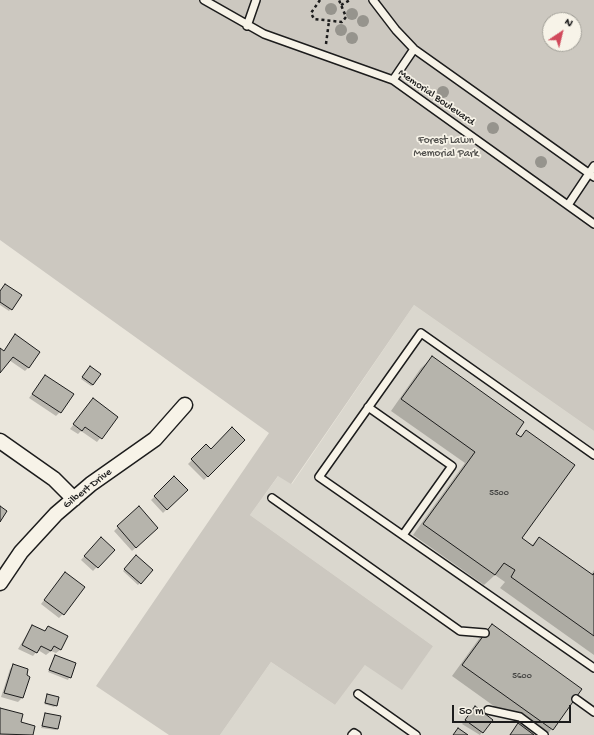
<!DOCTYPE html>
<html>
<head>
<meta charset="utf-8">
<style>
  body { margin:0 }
  #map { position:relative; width:594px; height:735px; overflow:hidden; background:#eae6dc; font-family:"Gochi Hand",sans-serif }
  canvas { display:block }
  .north { position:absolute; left:542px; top:12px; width:40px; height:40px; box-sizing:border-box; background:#f7f3e8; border:1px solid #9f9d96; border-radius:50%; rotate:35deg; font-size:11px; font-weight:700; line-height:16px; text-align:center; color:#1c1c1c }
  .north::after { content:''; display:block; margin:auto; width:14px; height:18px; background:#d1495b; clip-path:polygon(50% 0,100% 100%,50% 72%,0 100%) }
  .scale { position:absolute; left:452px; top:705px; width:119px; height:18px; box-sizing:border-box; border:2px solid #1c1c1c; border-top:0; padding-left:5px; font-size:12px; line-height:14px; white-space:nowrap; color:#1c1c1c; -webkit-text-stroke:3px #f7f3e8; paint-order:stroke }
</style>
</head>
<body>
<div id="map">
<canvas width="594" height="735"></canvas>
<div class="north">N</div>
<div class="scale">50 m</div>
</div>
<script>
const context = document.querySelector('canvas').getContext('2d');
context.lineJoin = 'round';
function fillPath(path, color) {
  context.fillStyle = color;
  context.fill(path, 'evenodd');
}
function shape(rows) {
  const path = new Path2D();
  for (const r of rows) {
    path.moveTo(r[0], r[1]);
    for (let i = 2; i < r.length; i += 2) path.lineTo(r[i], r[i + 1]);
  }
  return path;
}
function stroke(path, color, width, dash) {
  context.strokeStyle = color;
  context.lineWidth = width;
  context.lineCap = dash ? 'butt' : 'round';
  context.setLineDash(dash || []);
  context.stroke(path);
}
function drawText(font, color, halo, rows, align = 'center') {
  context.font = font + ' "Gochi Hand",sans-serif';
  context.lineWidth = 3.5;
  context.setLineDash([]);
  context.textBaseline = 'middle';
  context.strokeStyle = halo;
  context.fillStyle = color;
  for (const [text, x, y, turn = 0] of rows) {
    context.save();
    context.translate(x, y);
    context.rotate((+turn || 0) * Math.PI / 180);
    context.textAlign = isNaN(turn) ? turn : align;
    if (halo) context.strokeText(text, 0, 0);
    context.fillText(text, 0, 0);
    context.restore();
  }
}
const built = shape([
  [414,305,594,431,594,735,220,735,271,662,335,705,365,665,433,646,250,515,279,475,292,484]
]);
const green = shape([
  [0,0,594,0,594,431,414,305,291,484,278,476,250,515,433,646,402,690,365,665,335,705,271,662,220,735,169,735,96,686,269,433,0,240],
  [550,20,574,20,574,44,550,44]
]);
const shadow = shape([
  [0,292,20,296,9,311,0,305],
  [11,340,29,367,25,371,9,360,0,372,0,349,4,351],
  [432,358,514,434,520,438,526,431,521,538,531,546,539,538,591,575,594,570,594,655,500,588,505,582,495,575,484,585,413,535,465,463,391,411,421,368],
  [88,369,93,385,91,386,81,379],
  [42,380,60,412,56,416,29,398],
  [93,399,117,417,97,442,81,431,78,434,70,429],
  [244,440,204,480,188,464,206,446,211,450],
  [174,478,186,490,163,513,151,500],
  [139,508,153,532,132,551,114,531],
  [97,542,113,550,93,571,81,560],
  [136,556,152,570,138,585,123,571],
  [62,577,63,614,59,618,41,604],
  [492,625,581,690,547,735,509,735,519,724,452,676,481,636],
  [32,626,44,631,48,627,67,637,60,650,56,653,51,651,46,655,38,650,33,656,18,649],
  [55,656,75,664,68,680,48,672],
  [14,665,26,676,22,698,18,702,1,697,10,669],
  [47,695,56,705,54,707,44,704],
  [0,709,20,723,34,726,32,735,0,735],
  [471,712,482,732,480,735,462,724],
  [45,714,57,729,56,730,41,728]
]);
const building = shape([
  [5,284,22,295,12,310,0,302,0,291,5,284],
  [15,334,40,352,29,368,13,357,0,373,0,348,4,351,15,334],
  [432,356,524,422,516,434,521,437,526,430,575,465,522,538,533,546,539,537,593,575,594,573,594,636,511,577,515,570,504,563,495,575,423,524,475,452,401,399,432,356],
  [90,366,101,374,93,385,82,377,90,366],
  [45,375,74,394,61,413,32,394,45,375],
  [93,398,118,417,102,439,85,427,82,431,73,424,93,398],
  [232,427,245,440,208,477,191,459,206,444,211,449,232,427],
  [174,476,188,490,167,510,154,496,174,476],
  [0,506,7,511,0,522,0,506],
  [139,506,158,528,136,548,117,526,139,506],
  [101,537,115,550,98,568,84,556,101,537],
  [136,555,153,570,141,584,124,569,136,555],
  [65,572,85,587,64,615,44,600,65,572],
  [492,624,582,689,553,730,462,665,492,624],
  [32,625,45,631,48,626,68,636,61,650,54,646,51,651,41,646,37,653,22,645,32,625],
  [55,655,76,663,71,678,49,670,55,655],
  [13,664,28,669,27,675,30,677,23,698,4,693,13,664],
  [47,694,59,697,57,706,45,703,47,694],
  [475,706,493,720,483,733,465,720,475,706],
  [0,708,23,714,21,722,35,726,33,735,0,734,0,708],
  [45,713,61,716,58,729,42,726,45,713],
  [518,723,534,735,510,735,518,723],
  [458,728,468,735,453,735,458,728]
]);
const path = shape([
  [320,0,311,13,314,19,342,22,346,17,339,0],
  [341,5,350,0],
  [326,44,329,21]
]);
const lane = shape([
  [204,0,264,34,393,80,594,224],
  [373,0,396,30,414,49,594,177],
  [247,26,256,0],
  [393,80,414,49],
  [568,205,594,166],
  [368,407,452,466,403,535],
  [594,455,421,333,319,477,594,668],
  [272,498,460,631,485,633],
  [358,694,416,735],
  [576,699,594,712],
  [488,710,520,717,544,735],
  [352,735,354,733,357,735]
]);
const street = shape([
  [0,441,54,479,74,499],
  [0,583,21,552,56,514,91,484,155,439,185,405]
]);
const trees = [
  [331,9],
  [352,14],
  [363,21],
  [341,30],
  [352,38],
  [443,92],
  [493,128],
  [541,162]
];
const numberNames = [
  ["5500",499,494],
  ["5600",522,677]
];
const streetNames = [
  ["Memorial Boulevard",436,98,35],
  ["Gilbert Drive",88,489,-38]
];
const parkNames = [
  ["Forest Lawn",446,141],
  ["Memorial Park",446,154]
];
fillPath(built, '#dad7ce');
fillPath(green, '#ccc8c0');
fillPath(shadow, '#0003');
fillPath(building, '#b6b4ac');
stroke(building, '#1c1c1c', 1);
stroke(lane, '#1c1c1c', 10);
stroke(street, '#1c1c1c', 17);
stroke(path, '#1c1c1c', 2.5, [3, 3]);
stroke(lane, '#f7f3e8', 7);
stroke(street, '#f7f3e8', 14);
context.fillStyle = '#96948d';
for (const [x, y] of trees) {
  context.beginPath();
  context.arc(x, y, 6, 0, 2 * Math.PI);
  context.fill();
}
drawText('9px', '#424240', null, numberNames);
drawText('11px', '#1c1c1c', '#f7f3e8', streetNames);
drawText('11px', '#51504d', '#f7f3e8', parkNames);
</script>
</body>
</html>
